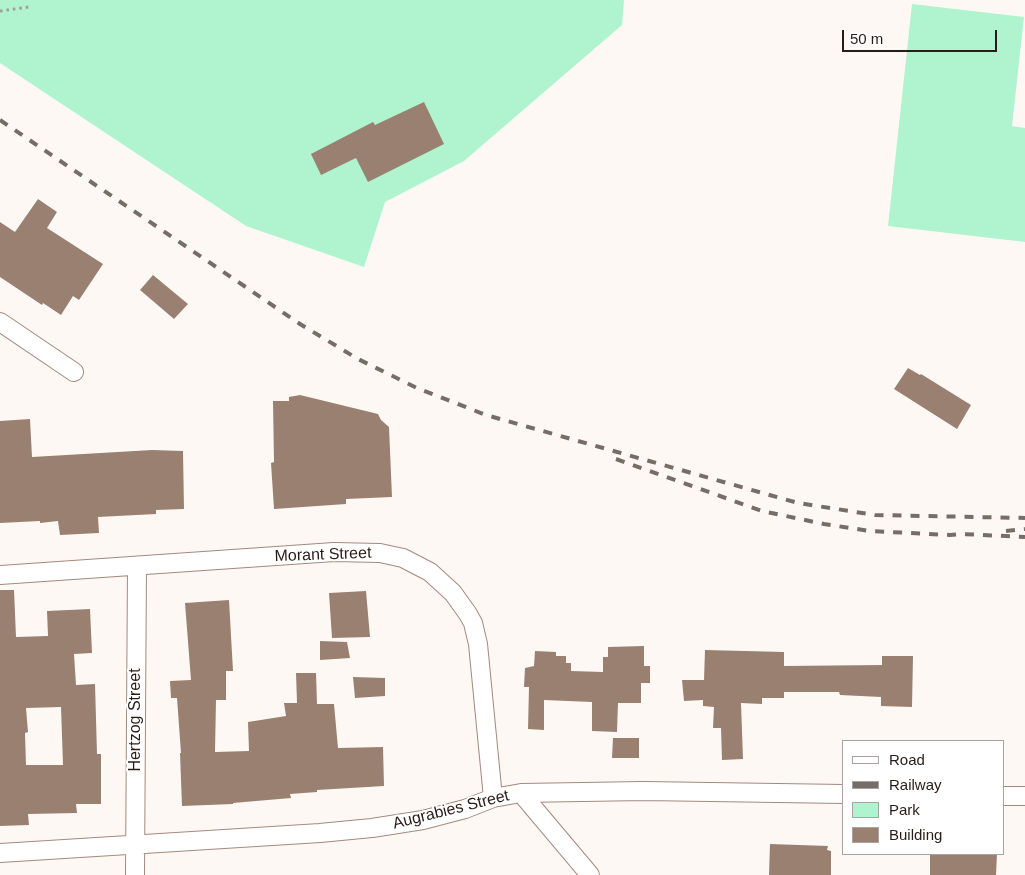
<!DOCTYPE html>
<html>
<head>
<meta charset="utf-8">
<style>
  body { margin:0 }
  #map { position:relative; width:1025px; height:875px; overflow:hidden; background:#fef8f5; font-family:Helvetica,sans-serif }
  canvas { display:block }
  .legend { position:absolute; left:842px; top:740px; width:162px; height:115px; box-sizing:border-box; background:#fff; border:1px solid #a9a4a2; margin:0; padding:6px 9px; list-style:none; font-size:15px; color:#271c17 }
  .legend li { display:flex; align-items:center; gap:10px; height:25px }
  .legend b { width:25px; border:1px solid #a9a4a2 }
  .scale { position:absolute; left:842px; top:30px; width:155px; height:22px; box-sizing:border-box; border:2px solid #271c17; border-top:0; padding-left:6px; font-size:15px; line-height:18px; white-space:nowrap; color:#271c17; -webkit-text-stroke:4px #fff; paint-order:stroke }
</style>
</head>
<body>
<div id="map">
<canvas width="1025" height="875"></canvas>
<ul class="legend">
<li><b style="height:6px;background:#fff"></b>Road</li>
<li><b style="height:6px;background:#766d68"></b>Railway</li>
<li><b style="height:14px;background:#b0f3cf"></b>Park</li>
<li><b style="height:14px;background:#9a8071"></b>Building</li>
</ul>
<div class="scale">50 m</div>
</div>
<script>
const context = document.querySelector('canvas').getContext('2d');
context.lineJoin = 'round';
function fillPath(path, color) {
  context.fillStyle = color;
  context.fill(path, 'evenodd');
}
function shape(rows) {
  const path = new Path2D();
  for (const r of rows) {
    path.moveTo(r[0], r[1]);
    for (let i = 2; i < r.length; i += 2) path.lineTo(r[i], r[i + 1]);
  }
  return path;
}
function stroke(path, color, width, dash) {
  context.strokeStyle = color;
  context.lineWidth = width;
  context.lineCap = dash ? 'butt' : 'round';
  context.setLineDash(dash || []);
  context.stroke(path);
}
function drawText(font, color, halo, rows, align = 'center') {
  context.font = font + ' Helvetica,sans-serif';
  context.lineWidth = 4;
  context.setLineDash([]);
  context.textBaseline = 'middle';
  context.strokeStyle = halo;
  context.fillStyle = color;
  for (const [text, x, y, turn = 0] of rows) {
    context.save();
    context.translate(x, y);
    context.rotate((+turn || 0) * Math.PI / 180);
    context.textAlign = isNaN(turn) ? turn : align;
    if (halo) context.strokeText(text, 0, 0);
    context.fillText(text, 0, 0);
    context.restore();
  }
}
const green = shape([
  [0,0,624,0,622,25,464,161,385,202,364,267,246,226,0,63],
  [912,4,1024,17,1012,126,1025,128,1025,242,888,226]
]);
const building = shape([
  [424,102,444,144,368,182,356,158,321,175,311,154,373,122,375,125],
  [38,199,57,212,47,228,103,264,79,300,73,296,61,315,43,303,42,305,0,277,0,222,15,232],
  [153,275,188,304,174,319,140,290],
  [908,368,920,375,921,374,971,405,957,429,894,389],
  [300,395,378,414,381,420,389,427,392,497,346,499,346,504,274,509,271,463,274,462,273,401,289,401,289,397],
  [30,419,32,457,152,450,183,451,184,509,156,510,156,514,98,517,99,533,60,535,58,521,40,523,40,521,0,523,0,421],
  [0,590,14,590,16,637,48,636,47,611,90,609,92,653,74,654,76,685,95,684,97,754,101,754,101,804,76,804,77,813,28,814,29,825,0,826],
  [61,707,63,765,26,765,25,733,28,732,26,708],
  [366,591,370,637,332,638,329,593],
  [229,600,233,671,226,671,226,700,216,700,215,752,249,751,248,722,286,716,284,703,297,703,296,673,316,673,317,704,334,704,338,748,383,747,384,786,317,790,317,792,290,794,291,798,233,803,233,804,182,806,180,753,181,753,177,698,171,698,170,681,191,680,185,603],
  [320,641,347,642,350,658,320,660],
  [644,646,644,666,650,666,650,683,641,683,641,703,618,703,617,732,592,731,592,702,544,700,544,730,528,729,529,687,524,687,525,668,534,666,535,651,556,652,556,656,566,656,566,663,571,663,571,671,603,672,603,657,608,657,608,647],
  [705,650,784,652,784,666,882,665,882,656,913,656,912,707,881,706,881,697,840,695,839,692,784,692,784,698,762,698,762,704,741,703,743,759,722,760,721,728,713,728,714,707,703,706,703,700,684,701,682,680,704,680],
  [353,677,385,678,385,696,355,698],
  [613,738,639,738,639,758,612,758],
  [770,844,828,846,827,850,831,851,831,875,769,875],
  [930,854,997,854,996,875,930,875]
]);
const path = shape([
  [0,11,29,7]
]);
const minor = shape([
  [0,322,74,372],
  [0,575,334,552,380,553,403,558,430,572,453,593,468,614,473,623,478,644,493,798],
  [521,793,590,875],
  [1004,796,1025,796],
  [0,853,320,833,372,828,423,820,465,809,493,798,521,793,644,791,844,794],
  [135,875,137,566]
]);
const rail = shape([
  [0,120,300,324,358,359,417,388,486,415,798,503,875,515,1025,518],
  [616,459,762,511,824,524,870,531,950,535,961,534,1025,537],
  [1006,531,1025,529]
]);
const streetNames = [
  ["Morant Street",323,555,-2],
  ["Hertzog Street",136,720,-90],
  ["Augrabies Street",451,810,-14]
];
fillPath(green, '#b0f3cf');
fillPath(building, '#9a8071');
stroke(minor, '#a4897c', 20);
stroke(path, '#a49c98', 3, [2.5, 4]);
stroke(minor, '#fff', 18);
stroke(rail, '#766d68', 4, [9, 9]);
drawText('16px', '#271c17', '#fff', streetNames);
</script>
</body>
</html>
